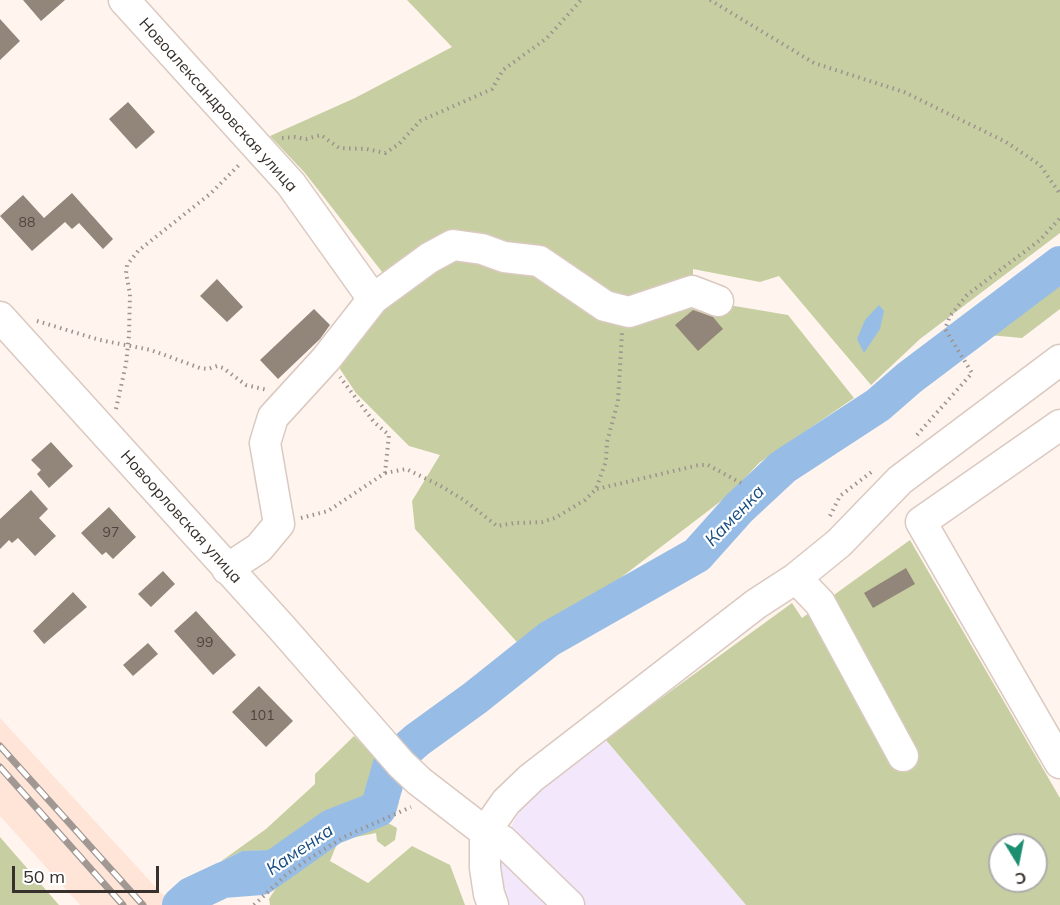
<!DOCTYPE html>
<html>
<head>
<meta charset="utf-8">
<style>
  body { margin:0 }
  #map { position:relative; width:1060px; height:905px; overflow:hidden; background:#fff4ee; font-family:Mulish,sans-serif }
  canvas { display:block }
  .north { position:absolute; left:988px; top:833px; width:60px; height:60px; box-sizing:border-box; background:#fff; border:2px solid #afacab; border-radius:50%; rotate:170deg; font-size:16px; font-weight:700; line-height:24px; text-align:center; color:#37302c }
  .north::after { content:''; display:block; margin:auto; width:21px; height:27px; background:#1c8f71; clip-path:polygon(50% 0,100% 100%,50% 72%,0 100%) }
  .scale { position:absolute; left:12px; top:866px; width:147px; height:27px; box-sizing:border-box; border:3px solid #37302c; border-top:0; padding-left:8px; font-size:18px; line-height:21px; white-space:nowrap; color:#37302c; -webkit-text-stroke:4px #fff; paint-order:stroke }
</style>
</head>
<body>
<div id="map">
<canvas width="1060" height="905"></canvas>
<div class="north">С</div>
<div class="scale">50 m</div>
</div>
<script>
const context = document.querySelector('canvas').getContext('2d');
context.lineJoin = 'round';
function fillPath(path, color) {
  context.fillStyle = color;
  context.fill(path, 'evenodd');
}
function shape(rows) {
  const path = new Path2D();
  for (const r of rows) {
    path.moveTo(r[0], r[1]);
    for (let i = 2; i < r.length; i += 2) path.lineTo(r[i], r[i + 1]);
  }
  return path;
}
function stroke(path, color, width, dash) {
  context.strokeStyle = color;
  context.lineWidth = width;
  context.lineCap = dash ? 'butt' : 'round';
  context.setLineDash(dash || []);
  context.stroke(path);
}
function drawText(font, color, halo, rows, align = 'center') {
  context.font = font + ' Mulish,sans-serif';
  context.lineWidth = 4.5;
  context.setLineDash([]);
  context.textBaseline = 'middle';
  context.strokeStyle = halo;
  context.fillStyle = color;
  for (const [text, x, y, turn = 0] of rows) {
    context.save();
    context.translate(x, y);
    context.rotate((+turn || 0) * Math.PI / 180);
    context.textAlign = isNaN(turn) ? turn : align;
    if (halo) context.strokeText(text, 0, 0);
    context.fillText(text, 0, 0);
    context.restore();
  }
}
const industrial = shape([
  [605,739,746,905,509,905,496,871,503,841,522,807,558,771]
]);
const built = shape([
  [0,718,162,894,198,905,80,905,0,816]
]);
const green = shape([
  [407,0,1060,0,1060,233,920,339,871,385,779,276,760,282,693,269,693,299,788,315,854,398,759,463,744,479,738,488,525,651,415,529,412,501,440,455,409,446,356,393,336,363,362,329,400,295,305,173,270,136,355,98,452,47],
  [1060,264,1060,309,1022,338,967,333],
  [910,540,1060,798,1060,905,746,905,605,739,792,603,802,618],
  [1000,845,1036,845,1036,881,1000,881],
  [354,736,376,757,382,774,380,788,399,802,395,816,388,823,397,828,395,840,385,847,377,841,376,833,356,837,341,834,330,861,368,883,412,846,450,865,465,905,270,905,269,899,283,877,297,861,295,850,242,851,220,862,266,829,315,784,315,774],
  [0,837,59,905,0,905]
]);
const water = shape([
  [879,305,884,311,880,329,864,353,857,339,865,320],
  [295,849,287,869,265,880,232,892,203,905,168,905,168,897,220,862,242,851]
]);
const river = shape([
  [401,754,417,740,475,698,549,639,697,555,739,508,783,467,878,405,909,378,1060,264],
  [180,905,191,895,223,880,261,877,332,827,378,809,391,764]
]);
const building = shape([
  [23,0,65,0,41,21],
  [0,19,20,41,0,60],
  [128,102,155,132,136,149,109,119],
  [72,193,113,239,103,249,79,223,72,229,65,222,32,251,0,216,23,195,44,218],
  [217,279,243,307,227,322,200,296],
  [314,309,330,325,320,339,278,379,260,360],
  [693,310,713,317,723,329,698,351,675,325],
  [51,442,73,466,49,488,37,474,41,470,31,460],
  [31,490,48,509,39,518,56,536,35,556,18,538,12,543,9,540,0,549,0,519],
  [109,507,136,537,113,559,106,552,102,555,81,533],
  [906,568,915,584,873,608,864,593],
  [163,571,175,584,151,607,138,594],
  [73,592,87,607,44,644,33,631],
  [196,611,236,655,213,675,174,631],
  [148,643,158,654,133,676,123,665],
  [259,686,293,721,266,747,232,712]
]);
const path = shape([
  [710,0,814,63,904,92,1006,142,1040,165,1060,194],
  [282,138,294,137,306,139,321,135,339,148,367,149,385,153,399,144,420,121,492,89,503,70,547,38,581,0],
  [37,321,100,340,151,350,200,368,208,369,217,366,223,368,246,385,267,390],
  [116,409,126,364,129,335,130,294,126,273,127,265,138,251,210,194,240,164],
  [917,435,972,373,945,329,950,316,967,295,1040,240,1060,218],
  [385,473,406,469,439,485,464,500,497,526,515,523,542,522,555,518,585,500,596,489,606,461,607,442,618,401,622,333],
  [597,489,699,465,708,465,741,483],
  [830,516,840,496,874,470],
  [301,518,328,511,385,473,389,435,374,422,340,377],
  [254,905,287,874,307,860,344,837,411,807]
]);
const minor = shape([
  [124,0,291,184,373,299,326,359,273,417,265,443,279,524,259,548,227,569],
  [373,299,429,258,453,245,482,249,504,257,539,261,605,306,629,312,692,291,718,301],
  [0,317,282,628,401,764,419,781,485,832,503,841,569,905],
  [1060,425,921,522,1060,763],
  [796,578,820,603,903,756],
  [493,905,489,894,485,868,485,832,506,802,531,778,756,604,796,578,839,543,900,480,1060,360]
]);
const rail = shape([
  [0,746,143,905],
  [0,767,123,905]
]);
const numberNames = [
  ["88",27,223],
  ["97",111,533],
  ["99",205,643],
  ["101",262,716]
];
const streetNames = [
  ["Новоалександровская улица",218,105,48],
  ["Новоорловская улица",181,517,48]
];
const waterNames = [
  ["Каменка",735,516,-46],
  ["Каменка",300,850,-34]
];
fillPath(industrial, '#f3e7fc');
fillPath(built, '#fee5d8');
fillPath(green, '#c7cfa2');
fillPath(water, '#97bde6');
stroke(river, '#97bde6', 36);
fillPath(building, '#928579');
stroke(minor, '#dac9c0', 33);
stroke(path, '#9c938e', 4, [1.5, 4.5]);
stroke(minor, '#fff', 30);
stroke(rail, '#a19893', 7);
stroke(rail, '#fff', 4.5, [14]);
drawText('14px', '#4e453f', null, numberNames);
drawText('16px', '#37302c', '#fff', streetNames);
drawText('italic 18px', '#194e81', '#fff', waterNames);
</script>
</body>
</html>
